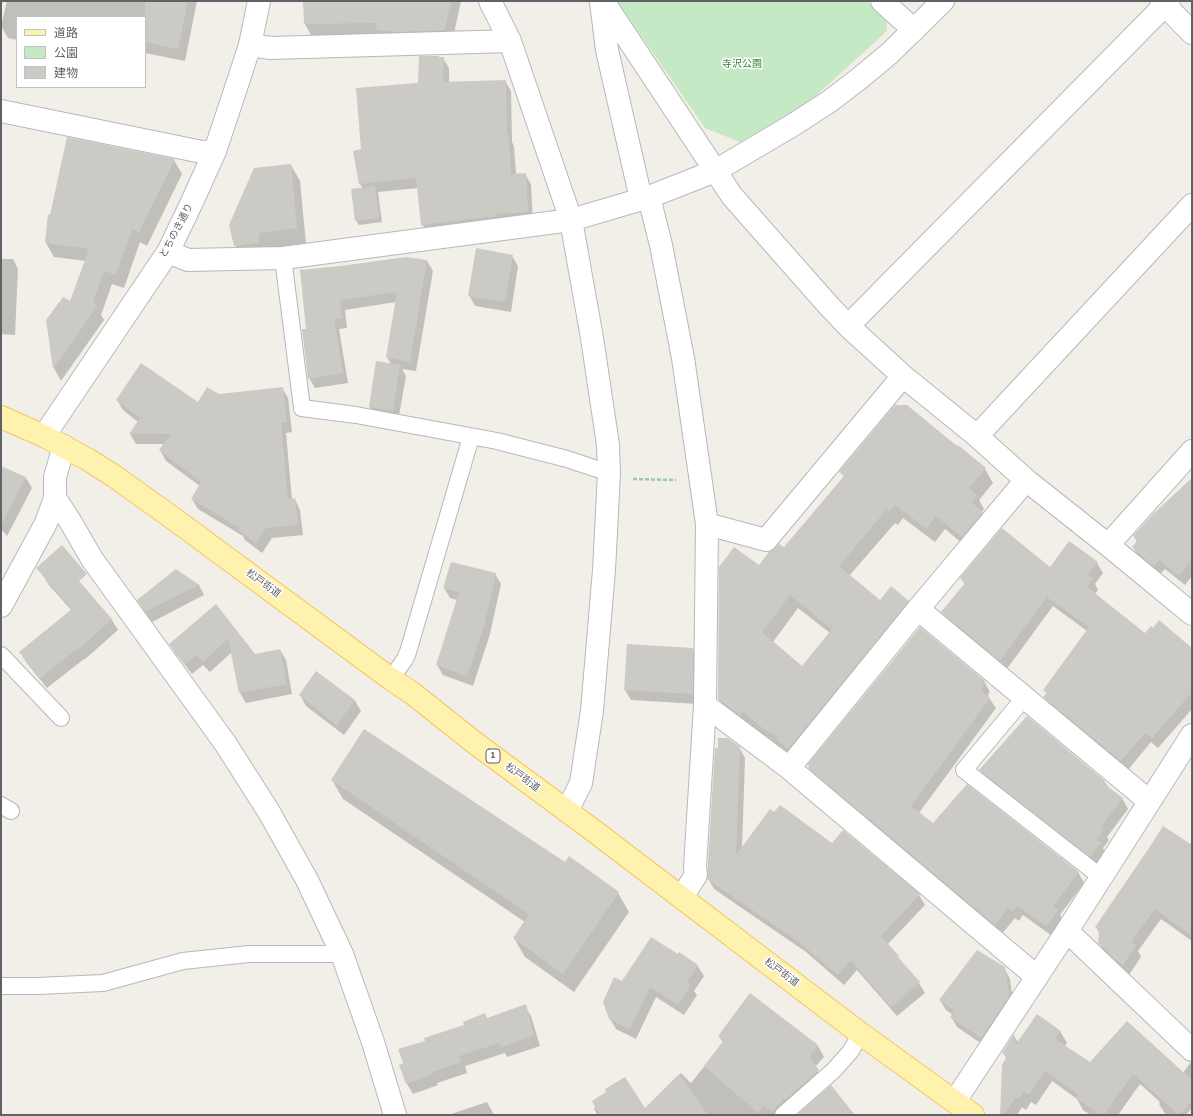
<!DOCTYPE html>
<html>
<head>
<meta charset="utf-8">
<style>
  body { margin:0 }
  #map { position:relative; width:1193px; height:1116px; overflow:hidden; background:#f1efe8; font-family:"Source Sans 3","Noto Sans JP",sans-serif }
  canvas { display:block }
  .frame { position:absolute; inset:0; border:2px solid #5f6368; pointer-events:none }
  .legend { position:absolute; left:16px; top:16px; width:130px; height:72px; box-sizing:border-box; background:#fff; border:1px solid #bfc1c3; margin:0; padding:5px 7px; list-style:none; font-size:12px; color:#5f6368 }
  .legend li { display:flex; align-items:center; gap:8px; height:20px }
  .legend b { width:20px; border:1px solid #bfc1c3 }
</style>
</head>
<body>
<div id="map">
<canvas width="1193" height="1116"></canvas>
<div class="frame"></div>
<ul class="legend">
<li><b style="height:5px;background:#fff2af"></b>道路</li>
<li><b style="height:11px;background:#c5e8c5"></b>公園</li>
<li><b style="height:11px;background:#cccac5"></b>建物</li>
</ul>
</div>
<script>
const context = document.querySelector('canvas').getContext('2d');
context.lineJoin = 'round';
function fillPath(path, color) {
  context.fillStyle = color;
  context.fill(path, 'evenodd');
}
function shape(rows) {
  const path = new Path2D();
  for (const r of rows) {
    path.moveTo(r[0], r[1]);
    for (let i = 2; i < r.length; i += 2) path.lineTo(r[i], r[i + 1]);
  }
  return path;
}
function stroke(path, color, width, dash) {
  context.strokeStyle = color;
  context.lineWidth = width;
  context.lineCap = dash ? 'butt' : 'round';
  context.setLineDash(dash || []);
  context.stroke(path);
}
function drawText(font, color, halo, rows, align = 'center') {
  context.font = font + ' "Source Sans 3","Noto Sans JP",sans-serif';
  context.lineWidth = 3;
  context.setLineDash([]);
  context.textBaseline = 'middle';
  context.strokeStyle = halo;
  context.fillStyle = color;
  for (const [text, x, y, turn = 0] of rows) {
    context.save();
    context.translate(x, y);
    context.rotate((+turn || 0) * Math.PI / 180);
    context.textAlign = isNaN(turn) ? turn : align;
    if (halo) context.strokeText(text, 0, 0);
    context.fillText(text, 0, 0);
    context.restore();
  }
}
const green = shape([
  [617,1,867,1,887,18,887,31,809,102,740,142,705,128]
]);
const shadow = shape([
  [7,1,197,1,185,61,145,53,145,17,17,17,17,40,8,38,1,26],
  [304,1,461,1,452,43,312,37,305,24],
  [439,58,443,58,449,68,449,83,505,81,511,91,512,142,514,146,516,174,525,174,531,184,533,222,428,234,422,224,418,188,378,192,382,222,359,225,356,220,363,189,360,184,362,150],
  [174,160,182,174,147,246,140,242,124,288,112,284,101,315,104,320,61,381,54,368,47,320,71,303,86,261,54,257,46,243],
  [291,165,300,181,306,244,268,248,244,261,235,245],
  [512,256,518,266,511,312,475,306,469,295],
  [1,259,13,259,18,269,15,335,1,334],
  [427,261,433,271,416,371,402,369,406,376,398,421,376,417,370,407,391,364,387,357,396,302,345,310,347,328,339,329,348,383,315,388,309,378,307,330,301,271],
  [282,388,288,398,292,432,286,433,292,500,295,499,300,510,303,535,272,538,262,553,245,540,243,536,198,509,192,499,200,486,166,461,160,450,165,444,136,444,130,434,138,422,123,410,117,400,198,403,218,396],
  [1,467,26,478,32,488,7,536,1,529],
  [985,469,993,483,979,500,984,509,982,512,990,526,970,550,945,529,935,542,903,518,898,525,895,523,849,576,881,601,908,601,916,615,796,762,784,752,782,748,773,743,748,723,748,729,727,713,719,699,760,566,784,549,844,477,841,472],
  [798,608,830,633,802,667,773,642],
  [1192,479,1192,576,1185,585,1165,569,1159,575,1138,556,1133,547,1137,542,1134,536],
  [1097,563,1103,573,1095,584,1098,590,1095,594,1145,634,1192,649,1192,709,1158,748,1151,742,1127,771,1051,707,1045,697,1047,695,1045,691,1087,631,1053,606,1006,670,948,622,942,612,965,585,961,578],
  [176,570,199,585,204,595,152,622,144,611],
  [495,574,501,584,490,634,473,686,443,675,437,665,457,600,450,598,444,588],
  [43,575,78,581,112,620,118,630,84,660,84,659,47,688,26,662,20,652,72,611,48,584],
  [216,605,255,655,280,650,286,660,292,694,246,703,240,693,232,652,210,672,203,665,192,674,176,654,170,644],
  [693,649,699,659,698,704,631,700,625,690],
  [316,672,355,701,361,711,344,735,306,706,300,695],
  [984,681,990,692,988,694,989,698,996,708,919,813,933,825,1078,872,1084,883,1060,915,1063,921,1052,936,1023,915,1019,921,1015,918,1001,935,815,778,809,768,809,765],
  [739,747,745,758,742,849,832,845,919,895,925,905,887,945,898,957,901,962,919,983,925,993,897,1016,857,970,844,985,806,952,714,889,708,878],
  [981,770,1104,781,1108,787,1122,798,1128,809,1107,837,1109,840,1103,848,1106,854,1097,866,987,781],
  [332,780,565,863,618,893,629,912,574,992,525,957,514,938,525,922,343,799],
  [1192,841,1192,941,1161,919,1138,951,1141,957,1129,975,1105,954,1099,943,1100,934,1096,927,1190,844],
  [678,955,697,965,704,976,694,991,697,995,684,1015,656,997,636,1039,616,1029,610,1019,623,982],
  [1004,968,1010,979,1014,1007,988,1048,957,1027,951,1017,953,1015,946,1010,940,1000],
  [750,995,818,1046,824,1057,815,1067,825,1082,787,1115,597,1115,594,1108,596,1106,645,1110,681,1073,691,1083,723,1043,719,1036],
  [525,1006,531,1016,540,1046,507,1057,505,1053,465,1066,467,1073,437,1083,438,1085,413,1094,407,1084,401,1065],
  [1060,1031,1067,1043,1064,1047,1090,1064,1183,1073,1190,1063,1192,1063,1192,1108,1186,1115,1166,1115,1159,1104,1160,1102,1140,1084,1118,1115,1091,1115,1083,1110,1077,1099,1052,1081,1036,1105,1031,1102,1026,1110,1022,1107,1017,1115,1001,1115,1007,1059,1003,1053,1014,1036,1018,1042],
  [487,1102,494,1115,448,1115]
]);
const building = shape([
  [145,1,188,1,178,49,145,42],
  [303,1,451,1,445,30,394,32,376,30,377,23,304,24],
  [419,56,439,56,439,57,444,57,443,82,506,80,507,135,509,135,511,174,526,173,528,212,496,214,496,216,421,225,416,178,359,184,353,151,361,149,356,88,418,83],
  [67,137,175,159,139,232,132,229,116,275,104,271,93,302,97,306,53,369,46,320,63,297,70,301,89,249,45,243,48,214,50,215],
  [291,164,297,228,259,233,259,243,234,246,229,225,254,168],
  [375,186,379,218,355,221,351,189],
  [476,248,513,255,505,302,468,296],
  [406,257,427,260,410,362,386,357,397,292,340,300,342,318,334,319,343,373,308,379,302,329,306,329,300,270,341,266],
  [376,361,400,365,393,411,369,407],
  [141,363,198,402,207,387,219,394,283,387,287,422,281,423,288,499,295,498,298,525,266,528,256,543,238,530,240,528,191,499,201,482,159,450,171,434,129,434,140,418,116,400],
  [895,405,907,405,957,446,958,445,986,468,969,488,977,495,971,502,983,512,962,537,936,516,927,529,895,505,889,512,886,510,839,566,880,600,891,586,909,601,788,749,775,738,779,738,764,729,741,710,741,716,718,699,719,567,734,547,759,565,769,552,775,548,779,544,784,547,844,476,839,472],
  [790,595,832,629,802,666,762,632],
  [1,466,26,477,1,526],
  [1192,478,1192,560,1179,576,1160,560,1154,566,1152,565,1132,547,1138,540,1133,536,1153,514],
  [1002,528,1050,567,1069,541,1098,562,1088,575,1093,579,1087,587,1145,633,1151,626,1153,628,1159,620,1192,648,1192,692,1152,738,1145,733,1121,761,1043,697,1047,693,1043,690,1089,627,1047,597,1000,661,941,612,965,583,960,578],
  [62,545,87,574,79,581,112,619,78,650,77,649,40,678,19,652,72,609,36,568],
  [451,562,496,573,485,623,467,676,436,665,459,592,443,588],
  [176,569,199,585,145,612,137,600],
  [216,604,255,654,280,649,287,684,239,693,228,639,203,662,197,655,185,664,178,656,169,644],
  [920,627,985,681,982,684,984,686,981,691,990,698,911,806,933,823,967,784,1079,872,1053,906,1058,910,1046,926,1017,906,1013,912,1008,908,995,925,808,768,809,766,807,765],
  [627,644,693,648,693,694,624,690],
  [316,671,355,700,337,725,299,695],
  [1027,716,1105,781,1103,783,1123,798,1101,827,1104,829,1096,840,1101,843,1090,857,979,770],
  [364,729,565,862,569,856,619,892,563,974,513,938,529,914,331,780],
  [718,738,728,738,740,747,736,855,770,809,774,812,780,805,832,843,843,830,920,894,881,936,899,956,898,957,920,982,891,1007,851,960,838,975,799,942,707,879,715,748,718,748],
  [1163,826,1192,845,1192,936,1155,909,1131,942,1136,945,1123,965,1116,960,1098,943,1099,930,1095,927,1149,848],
  [651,937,678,954,679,952,698,965,687,982,691,984,678,1005,650,987,630,1029,609,1019,603,1002,614,977,622,981],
  [977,950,1005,967,1009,996,981,1038,950,1017,954,1010,939,1000],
  [750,993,818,1045,809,1057,819,1070,785,1100,784,1098,772,1112,764,1105,758,1113,704,1066,724,1040,718,1036],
  [526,1004,534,1035,500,1048,499,1043,459,1056,461,1062,432,1072,433,1074,406,1084,399,1065,403,1063,398,1049,425,1041,424,1038,464,1025,463,1022,485,1013,487,1018],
  [1037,1014,1061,1031,1055,1039,1090,1062,1127,1021,1192,1080,1192,1101,1179,1115,1133,1074,1104,1115,1100,1115,1076,1098,1078,1094,1045,1071,1029,1095,1024,1091,1019,1099,1016,1097,1003,1115,1000,1115,1002,1065,1007,1056,1002,1053,1014,1034,1016,1044],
  [679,1074,708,1115,600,1115,592,1101,606,1092,605,1089,625,1077,645,1108],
  [831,1085,855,1115,797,1115]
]);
const path = shape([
  [633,479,676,480]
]);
const lane = shape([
  [283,258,302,408,356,415,497,441,567,459,609,473],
  [1,655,61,718],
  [391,679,405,659,408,652,471,437],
  [1025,697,964,770,1101,877],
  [1,805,11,811],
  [1,986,37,986,103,983,183,961,249,954,342,954],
  [783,1115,833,1071,850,1052,861,1034]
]);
const street = shape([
  [490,1,510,41,571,220,592,338,608,445,609,473,604,570,592,711,581,783,567,811],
  [603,1,732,196,829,306,848,326,903,376,977,436,1026,480,1108,545,1192,614],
  [882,1,914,30],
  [601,2,607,50,641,199],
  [250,45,271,48,510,41],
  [1,111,202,152,215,151],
  [649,197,661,245,683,358,707,524,705,705,695,867,696,875,682,897],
  [168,252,188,260,283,258,571,220,649,197,715,171,793,125,830,101,860,78,890,53,943,1],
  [848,326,1169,1],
  [977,436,1192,205],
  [64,446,55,477,55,498,70,521,92,559,225,743,269,812,307,880,342,954,373,1042,395,1115],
  [707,524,766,540,903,376],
  [1108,545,1192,451],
  [1,606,46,523,55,498],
  [918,609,1149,801],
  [705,705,789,768,1037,977],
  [789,768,918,609,1026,480],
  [1067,931,1192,1050]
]);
const secondary = shape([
  [1161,1,1192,33],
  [44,436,168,252,192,202,215,151,234,94,250,45,259,1],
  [955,1101,1067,931,1192,735]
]);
const primary = shape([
  [1,417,44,436,87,459,114,476,174,519,391,679,412,693,475,743,590,828,861,1034,973,1115]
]);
const shields = [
  [493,756,14]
];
const shieldNames = [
  ["1",493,756]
];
const parkNames = [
  ["寺沢公園",742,65]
];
const streetNames = [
  ["とちのき通り",177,231,-62],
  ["松戸街道",263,584,36],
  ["松戸街道",522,778,37],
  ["松戸街道",781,973,37]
];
fillPath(green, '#c5e8c5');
fillPath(shadow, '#0003');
fillPath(building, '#cccac5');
stroke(lane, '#b5b8bc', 18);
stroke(street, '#b5b8bc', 24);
stroke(secondary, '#b6babf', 24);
stroke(primary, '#f2c960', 24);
stroke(path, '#9cc7a9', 2.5, [4, 2]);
stroke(lane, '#fff', 16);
stroke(street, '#fff', 22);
stroke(secondary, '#fff', 22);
stroke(primary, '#fff2af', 22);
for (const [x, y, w] of shields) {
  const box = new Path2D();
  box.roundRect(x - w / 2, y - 7, w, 14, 3);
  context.fillStyle = '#fff';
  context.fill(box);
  stroke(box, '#5f6368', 1);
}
drawText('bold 9px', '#5f6368', null, shieldNames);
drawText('10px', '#348238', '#fff', parkNames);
drawText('10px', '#5f6368', '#fff', streetNames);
</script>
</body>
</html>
